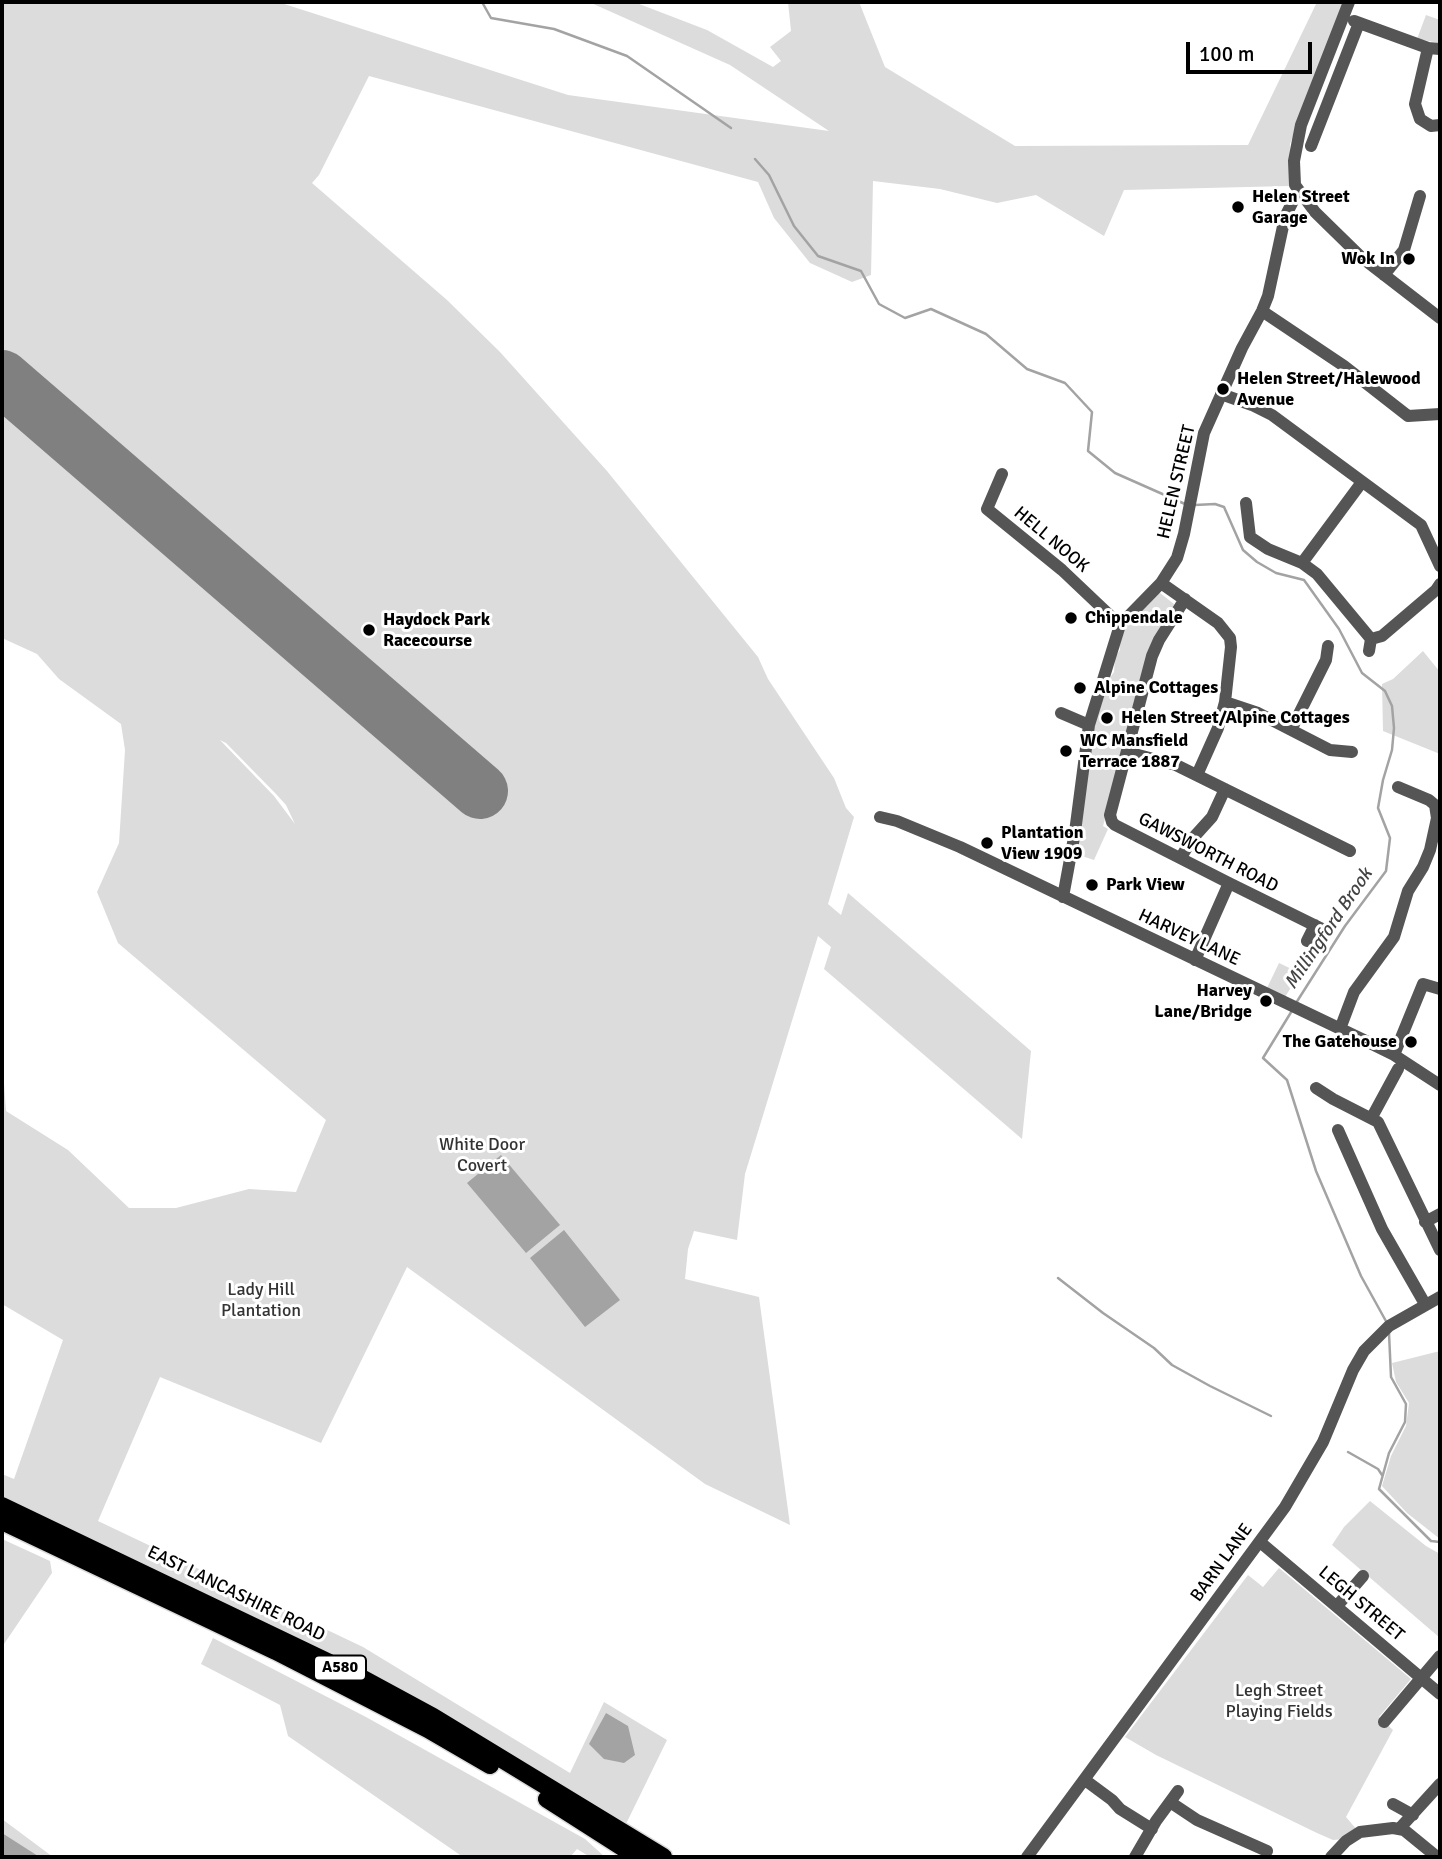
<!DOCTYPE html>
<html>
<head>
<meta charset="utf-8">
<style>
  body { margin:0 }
  #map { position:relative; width:1442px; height:1859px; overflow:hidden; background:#fff; font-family:Signika,sans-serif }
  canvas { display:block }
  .frame { position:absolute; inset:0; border:4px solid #000; pointer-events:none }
  .scale { position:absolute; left:1186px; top:42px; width:126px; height:32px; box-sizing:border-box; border:4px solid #000; border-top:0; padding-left:9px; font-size:21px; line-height:24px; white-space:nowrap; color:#000; -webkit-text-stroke:5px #fff; paint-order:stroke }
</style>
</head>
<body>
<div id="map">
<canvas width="1442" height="1859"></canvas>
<div class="frame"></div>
<div class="scale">100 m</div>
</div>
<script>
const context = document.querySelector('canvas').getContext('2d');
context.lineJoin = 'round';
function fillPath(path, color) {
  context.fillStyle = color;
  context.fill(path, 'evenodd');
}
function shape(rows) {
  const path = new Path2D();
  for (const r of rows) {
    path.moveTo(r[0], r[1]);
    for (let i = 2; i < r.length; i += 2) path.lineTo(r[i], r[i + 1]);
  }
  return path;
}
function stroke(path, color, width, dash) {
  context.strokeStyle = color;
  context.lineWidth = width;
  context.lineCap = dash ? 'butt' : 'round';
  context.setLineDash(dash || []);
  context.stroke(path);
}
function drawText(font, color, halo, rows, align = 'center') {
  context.font = font + ' Signika,sans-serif';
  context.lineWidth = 6;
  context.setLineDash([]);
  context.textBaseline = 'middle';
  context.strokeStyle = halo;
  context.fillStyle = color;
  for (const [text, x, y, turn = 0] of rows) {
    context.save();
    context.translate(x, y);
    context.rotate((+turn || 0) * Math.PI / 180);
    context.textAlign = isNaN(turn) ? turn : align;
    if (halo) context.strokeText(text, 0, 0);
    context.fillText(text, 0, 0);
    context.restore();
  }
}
const green = shape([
  [2,2,278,2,568,95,829,131,730,65,589,2,634,2,707,30,773,67,781,61,770,47,791,31,788,2,859,2,885,67,1015,146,1248,145,1317,2,1344,2,1290,144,1289,186,1124,190,1104,236,1036,195,997,203,940,189,873,181,871,275,852,282,810,263,774,218,758,182,369,76,319,175,312,183,447,300,500,352,607,471,758,657,768,679,834,778,846,808,854,817,828,904,841,915,848,893,1031,1051,1022,1139,824,969,831,947,818,936,745,1174,737,1240,694,1231,688,1249,685,1279,759,1297,790,1525,705,1484,407,1267,321,1443,160,1377,98,1521,363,1647,570,1773,604,1702,667,1740,625,1826,2,1497,2,1474,14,1479,63,1340,2,1304,2,1082,4,1083,6,1111,68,1150,129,1208,176,1208,249,1189,296,1192,326,1120,118,943,97,892,119,843,125,750,121,724,59,679,37,654,2,638],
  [220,740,226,743,276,794,286,805,295,824,274,796],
  [1426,15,1440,20,1440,43,1417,39],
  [1160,593,1174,604,1173,608,1128,737,1103,826,1108,829,1094,860,1079,855,1077,851,1089,744,1104,686,1114,672,1115,657,1120,650,1119,640,1123,626,1157,594],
  [1423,651,1440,672,1440,754,1383,731,1382,684,1393,679],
  [1279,963,1300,973,1285,997,1267,988],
  [1440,1351,1440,1539,1407,1513,1382,1486,1391,1456,1406,1426,1409,1403,1396,1382,1392,1363],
  [1370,1501,1426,1546,1440,1554,1440,1638,1332,1545,1344,1527],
  [2,1539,50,1561,52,1573,2,1647],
  [1279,1568,1411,1679,1379,1717,1393,1730,1346,1817,1357,1830,1345,1839,1333,1840,1317,1833,1156,1755,1125,1737,1248,1575,1263,1587],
  [213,1638,366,1717,585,1839,605,1857,590,1857,577,1849,570,1857,463,1857,288,1736,280,1705,201,1664],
  [2,1819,53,1857,2,1857]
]);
const water = shape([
  [501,1155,560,1225,526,1253,467,1183],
  [564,1230,620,1300,585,1327,530,1258],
  [606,1713,628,1726,635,1755,624,1763,604,1759,589,1744],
  [2,1833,38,1856,39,1857,2,1857]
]);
const stream = shape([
  [482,2,491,18,554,29,627,56,731,128],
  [755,159,769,175,794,226,818,256,861,271,879,304,905,318,931,309,986,334,1027,369,1065,383,1092,412,1088,451,1115,473,1185,504],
  [1195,505,1215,504,1224,507,1243,550,1257,562,1276,573,1304,580,1339,629,1362,673,1385,691,1392,706,1394,728,1392,750,1383,780,1378,808,1390,838,1386,871,1345,926,1296,1003],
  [1293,1009,1263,1058,1287,1080,1316,1171,1361,1276,1387,1323],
  [1058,1278,1103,1313,1154,1348,1172,1365,1210,1386,1271,1416],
  [1389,1333,1391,1377,1406,1404,1405,1422,1389,1453,1379,1489,1431,1541,1440,1542],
  [1348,1452,1378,1469,1382,1475]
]);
const runway = shape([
  [2,378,480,791]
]);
const minor = shape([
  [1349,2,1301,125,1294,161,1295,185,1315,212,1361,257,1440,318],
  [1354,21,1428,48,1440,49],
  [1428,48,1415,104,1420,119,1431,126,1440,125],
  [1311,146,1359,23],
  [1384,275,1404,250,1420,196],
  [1262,311,1344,366,1408,416,1440,414],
  [1221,394,1252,405,1272,415,1421,525,1440,566],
  [1002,474,987,509,1062,570,1120,625],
  [1246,503,1250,537,1268,549,1302,563,1317,574,1371,639,1369,651],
  [1302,563,1362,482],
  [1161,583,1218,623,1230,638,1231,647,1225,702,1218,728,1197,775],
  [1185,599,1159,640,1152,656,1110,815,1112,822,1115,825,1229,883,1324,930],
  [1371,639,1382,636,1436,590,1440,584],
  [1225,702,1258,713,1330,750,1352,752],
  [1061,713,1089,725],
  [1291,730,1326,660,1328,646],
  [1127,752,1176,765,1350,851],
  [880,817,897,821,960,847,1370,1043,1394,1055,1440,1085],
  [1181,857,1193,838,1212,817,1225,789],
  [1063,897,1075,832,1089,725,1120,625,1161,583,1177,558,1184,534,1204,433,1242,348,1262,311,1268,296,1285,217,1294,199,1300,194],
  [1307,941,1315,925],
  [1195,960,1229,883],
  [1340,1029,1354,992,1394,937,1408,891,1423,867,1430,850,1437,818,1435,805,1429,800,1398,787],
  [1394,1055,1423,984,1440,989],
  [1316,1088,1333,1099,1378,1122,1440,1250],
  [1372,1117,1398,1069],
  [1338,1130,1382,1229,1425,1304],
  [1425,1222,1440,1214],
  [1260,1542,1440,1694],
  [1337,1606,1363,1576],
  [1384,1722,1440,1656],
  [1085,1780,1112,1800,1120,1809,1152,1829],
  [1170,1802,1197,1820,1267,1851],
  [1393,1804,1413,1815],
  [1400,1828,1440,1784],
  [1027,1857,1285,1507,1323,1442,1353,1370,1364,1351,1389,1326,1440,1297],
  [1135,1857,1156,1821,1178,1791],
  [1331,1857,1346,1841,1360,1832,1393,1828,1404,1830,1437,1857]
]);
const highway = shape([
  [2,1506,361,1678,433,1717,663,1857],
  [2,1521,276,1651,428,1729,490,1765],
  [547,1799,638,1857]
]);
const markers = [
  [1238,207,7,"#000"],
  [1409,259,7,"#000"],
  [1223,389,7,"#000"],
  [1071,618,7,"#000"],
  [369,630,7,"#000"],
  [1080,688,7,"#000"],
  [1107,718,7,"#000"],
  [1066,751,7,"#000"],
  [987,843,7,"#000"],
  [1092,885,7,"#000"],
  [1266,1001,7,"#000"],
  [1411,1042,7,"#000"]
];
const shields = [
  [340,1668,52]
];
const shieldNames = [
  ["A580",340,1668]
];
const poiNames = [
  ["Helen Street",1252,197],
  ["Garage",1252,218],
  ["Wok In",1395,259,"right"],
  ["Helen Street/Halewood",1237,379],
  ["Avenue",1237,400],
  ["Chippendale",1085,618],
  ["Haydock Park",383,620],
  ["Racecourse",383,641],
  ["Alpine Cottages",1094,688],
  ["Helen Street/Alpine Cottages",1121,718],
  ["WC Mansfield",1080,741],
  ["Terrace 1887",1080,762],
  ["Plantation",1001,833],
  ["View 1909",1001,854],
  ["Park View",1106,885],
  ["Harvey",1252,991,"right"],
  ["Lane/Bridge",1252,1012,"right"],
  ["The Gatehouse",1397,1042,"right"]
];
const streetNames = [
  ["HELEN STREET",1177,482,-77],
  ["HELL NOOK",1051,540,40],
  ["GAWSWORTH ROAD",1208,853,27],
  ["HARVEY LANE",1189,938,25],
  ["BARN LANE",1222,1563,-54],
  ["EAST LANCASHIRE ROAD",236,1594,26],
  ["LEGH STREET",1361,1604,40]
];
const parkNames = [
  ["White Door",482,1145],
  ["Covert",482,1166],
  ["Lady Hill",261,1290],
  ["Plantation",261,1311],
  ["Legh Street",1279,1691],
  ["Playing Fields",1279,1712]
];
const waterNames = [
  ["Millingford Brook",1329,929,-56]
];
fillPath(green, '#dcdcdc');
fillPath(water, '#a3a3a3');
stroke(stream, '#a3a3a3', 2.5);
stroke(runway, '#808080', 56);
stroke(highway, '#dbdbdb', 21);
stroke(minor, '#555', 12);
stroke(highway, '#000', 18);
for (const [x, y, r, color] of markers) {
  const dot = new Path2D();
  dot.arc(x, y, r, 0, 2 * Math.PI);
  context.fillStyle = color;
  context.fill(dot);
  stroke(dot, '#fff', 2.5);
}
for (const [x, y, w] of shields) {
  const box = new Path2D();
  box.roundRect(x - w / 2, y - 12.5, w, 25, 5);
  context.fillStyle = '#fff';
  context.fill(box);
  stroke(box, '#000', 2);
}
drawText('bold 16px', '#000', null, shieldNames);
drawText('bold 18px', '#000', '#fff', poiNames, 'left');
drawText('18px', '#000', '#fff', streetNames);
drawText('18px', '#333', '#fff', parkNames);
drawText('italic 19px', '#444', '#fff', waterNames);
</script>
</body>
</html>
